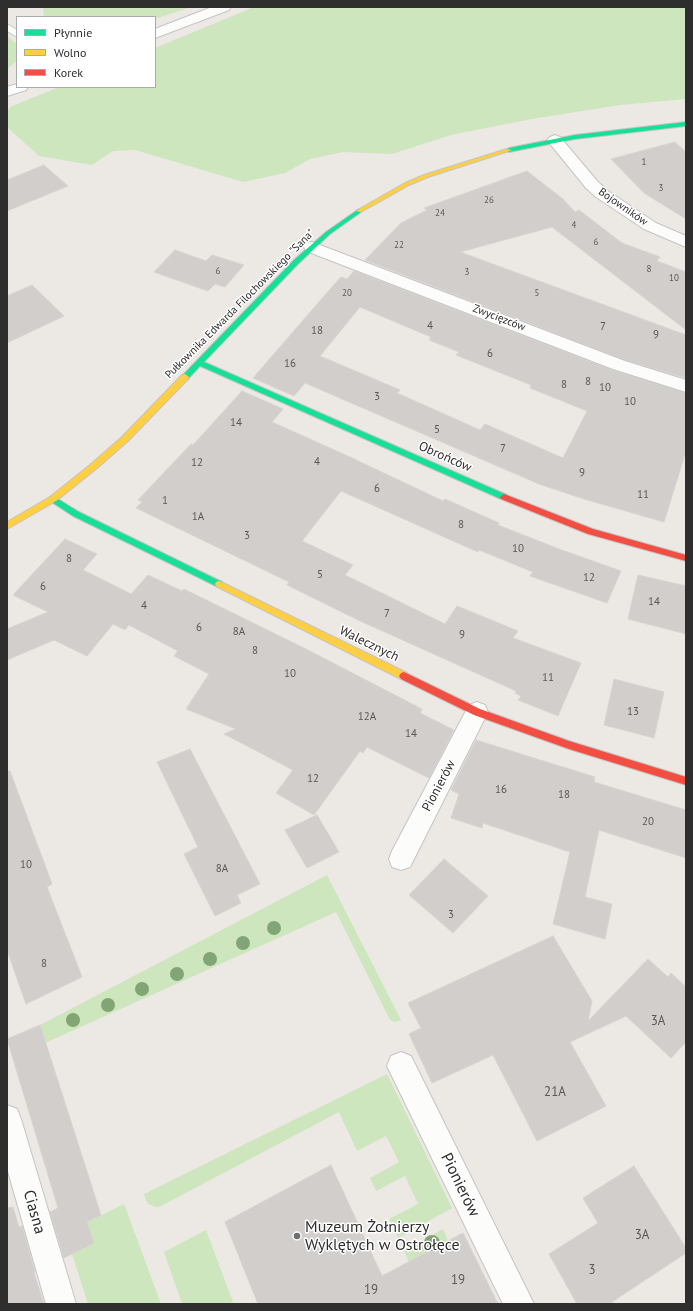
<!DOCTYPE html>
<html>
<head>
<meta charset="utf-8">
<style>
  body { margin:0 }
  #map { position:relative; width:693px; height:1311px; overflow:hidden; background:#ece8e4; font-family:"PT Sans",sans-serif }
  canvas { display:block }
  .frame { position:absolute; inset:0; border:8px solid #2e2e2e; pointer-events:none }
  .legend { position:absolute; left:16px; top:16px; width:140px; height:72px; box-sizing:border-box; background:#fff; border:1px solid #ababab; margin:0; padding:5px 7px; list-style:none; font-size:12px; color:#2e2e2e }
  .legend li { display:flex; align-items:center; gap:8px; height:20px }
  .legend b { width:20px; border:1px solid #ababab }
</style>
</head>
<body>
<div id="map">
<canvas width="693" height="1311"></canvas>
<div class="frame"></div>
<ul class="legend">
<li><b style="height:5px;background:#16e098"></b>Płynnie</li>
<li><b style="height:5px;background:#ffcf43"></b>Wolno</li>
<li><b style="height:5px;background:#f24e42"></b>Korek</li>
</ul>
</div>
<script>
const context = document.querySelector('canvas').getContext('2d');
context.lineJoin = 'round';
function fillPath(path, color) {
  context.fillStyle = color;
  context.fill(path, 'evenodd');
}
function shape(rows) {
  const path = new Path2D();
  for (const r of rows) {
    path.moveTo(r[0], r[1]);
    for (let i = 2; i < r.length; i += 2) path.lineTo(r[i], r[i + 1]);
  }
  return path;
}
function stroke(path, color, width, dash) {
  context.strokeStyle = color;
  context.lineWidth = width;
  context.lineCap = dash ? 'butt' : 'round';
  context.setLineDash(dash || []);
  context.stroke(path);
}
function drawText(font, color, halo, rows, align = 'center') {
  context.font = font + ' "PT Sans",sans-serif';
  context.lineWidth = 3;
  context.setLineDash([]);
  context.textBaseline = 'middle';
  context.strokeStyle = halo;
  context.fillStyle = color;
  for (const [text, x, y, turn = 0] of rows) {
    context.save();
    context.translate(x, y);
    context.rotate((+turn || 0) * Math.PI / 180);
    context.textAlign = isNaN(turn) ? turn : align;
    if (halo) context.strokeText(text, 0, 0);
    context.fillText(text, 0, 0);
    context.restore();
  }
}
const green = shape([
  [43,7,191,7,155,19,155,17,44,17],
  [254,7,686,7,686,99,620,105,532,119,451,135,392,154,343,152,310,159,285,173,243,182,135,150,113,151,92,165,39,156,7,127,7,112,10,107,59,87,155,87,155,48],
  [7,36,17,44,17,61,7,69],
  [327,875,401,1020,395,1022,390,1020,336,912,45,1043,40,1025],
  [387,1074,452,1208,398,1238,389,1219,418,1204,405,1176,376,1191,370,1178,399,1162,386,1136,357,1151,339,1112,161,1206,156,1207,148,1204,146,1200,144,1194],
  [124,1204,161,1304,88,1304,72,1254,94,1243,87,1222],
  [443,1229,448,1241,418,1257,428,1304,404,1251],
  [206,1230,233,1302,228,1304,182,1304,164,1252]
]);
const building = shape([
  [675,142,686,152,686,219,644,193,611,159,675,142],
  [44,165,68,186,7,211,7,180,44,165],
  [527,171,563,199,575,212,579,210,622,243,660,257,657,261,686,272,686,330,552,227,460,252,686,335,686,378,625,360,365,260,401,223,427,210,424,208,527,171],
  [175,250,206,261,212,255,244,265,225,287,215,284,208,291,154,272,175,250],
  [354,271,612,370,686,393,686,451,664,522,584,499,539,484,305,383,294,396,253,378,331,288,341,277,347,279,354,271],
  [360,307,431,337,429,340,459,352,456,355,531,385,530,388,587,411,563,458,485,424,480,430,397,393,400,390,320,356,360,307],
  [32,285,64,316,7,343,7,296,32,285],
  [242,391,283,409,272,422,350,457,443,501,445,499,499,523,498,525,559,549,621,571,607,603,530,576,533,572,479,550,478,552,341,491,302,541,353,565,345,575,445,624,457,606,518,631,513,638,581,663,558,716,518,700,521,696,515,693,516,691,358,620,287,585,289,582,136,508,142,502,138,500,191,444,193,445,242,391],
  [65,539,97,554,83,570,131,594,148,575,182,591,184,589,306,649,422,709,420,713,454,730,429,778,367,747,363,753,360,751,314,815,276,793,293,770,224,734,236,729,186,709,209,674,174,656,178,651,129,625,125,630,113,624,87,656,54,640,7,660,7,629,48,612,13,595,65,539],
  [638,575,686,586,686,634,628,619,638,575],
  [614,679,664,692,654,738,604,725,614,679],
  [476,740,595,777,594,782,686,810,686,858,599,830,585,897,612,904,605,939,553,924,570,852,483,823,482,828,451,818,459,794,451,790,476,740],
  [190,749,260,884,237,895,241,903,215,916,184,854,198,847,157,762,190,749],
  [7,771,10,771,52,884,47,887,82,977,26,1004,7,950,7,771],
  [317,815,339,852,307,868,285,830,317,815],
  [444,859,488,896,453,933,409,895,444,859],
  [553,936,592,1001,588,1021,648,959,668,977,671,973,686,987,686,1042,671,1058,626,1016,570,1042,606,1106,537,1141,493,1055,432,1083,409,1034,421,1028,408,1003,553,936],
  [40,1025,101,1215,87,1222,94,1243,64,1258,50,1212,58,1208,7,1039,40,1025],
  [331,1165,382,1276,463,1233,498,1304,258,1304,225,1222,331,1165],
  [634,1166,686,1248,686,1253,609,1304,577,1304,549,1254,598,1223,583,1198,634,1166],
  [13,1207,19,1227,22,1226,35,1272,34,1273,44,1304,7,1304,7,1208,13,1207]
]);
const lane = shape([
  [7,24,17,30,17,37,7,31,7,24]
]);
const street = shape([
  [212,7,231,7,229,10,155,38,155,29,212,7],
  [17,84,17,87,28,87,26,90,7,96,7,87,17,84],
  [555,135,560,137,598,182,608,191,656,223,686,236,686,247,644,229,596,197,586,188,547,140,550,137,555,135],
  [312,242,625,361,686,380,686,392,613,369,306,251,304,247,306,243,312,242],
  [477,702,485,705,488,712,410,867,401,870,392,867,389,859,392,851,469,705,477,702],
  [401,1052,411,1056,534,1304,503,1304,387,1066,391,1056,401,1052],
  [7,1105,17,1109,21,1119,76,1304,46,1304,7,1168,7,1105]
]);
const fast = shape([
  [686,122,686,126,575,139,509,152,506,150,509,148,575,135,686,122],
  [359,209,361,210,361,212,330,234,298,264,204,362,507,495,508,497,507,499,501,499,200,366,188,379,185,380,181,377,294,260,326,232,359,209],
  [53,496,79,512,222,582,223,584,219,587,216,586,73,516,50,501,49,499,50,497,53,496]
]);
const slow = shape([
  [507,149,512,150,428,177,409,185,361,212,356,211,405,183,424,175,507,149],
  [185,374,189,377,188,379,128,441,96,469,56,501,7,529,7,522,50,497,90,465,122,437,182,375,185,374],
  [219,581,407,673,409,676,407,679,401,679,216,586,215,584,216,582,219,581]
]);
const jam = shape([
  [504,494,593,529,686,555,686,561,588,534,501,499,500,497,504,494],
  [404,672,480,709,569,741,686,777,686,785,569,749,474,715,401,679,399,676,401,673,404,672]
]);
const trees = [
  [274,928,7],
  [243,943,7],
  [210,959,7],
  [177,974,7],
  [142,989,7],
  [108,1005,7],
  [73,1020,7],
  [432,1243,8]
];
const markers = [
  [297,1236,4,"#706f6e"]
];
const farNumbernames = [
  ["1",644,162],
  ["3",661,188],
  ["26",489,200],
  ["24",440,213],
  ["4",574,225],
  ["6",596,242],
  ["22",399,245],
  ["8",649,269],
  ["6",218,271],
  ["3",467,272],
  ["10",674,278],
  ["20",347,293],
  ["5",537,293]
];
const farStreetnames = [
  ["Bojowników",623,207,35],
  ["Pułkownika Edwarda Filochowskiego \"Sana\"",240,304,-45],
  ["Zwycięzców",499,318,21]
];
const numberNames = [
  ["4",430,326],
  ["7",603,327],
  ["18",317,331],
  ["9",656,335],
  ["6",490,354],
  ["16",290,364],
  ["8",588,382],
  ["8",564,385],
  ["10",605,388],
  ["3",377,397],
  ["10",630,402],
  ["14",236,423],
  ["5",437,430],
  ["7",503,449],
  ["4",317,462],
  ["12",197,463],
  ["9",582,473],
  ["6",377,489],
  ["11",643,495],
  ["1",165,501],
  ["1A",198,517],
  ["8",461,525],
  ["3",247,536],
  ["10",518,549],
  ["8",69,559],
  ["5",320,575],
  ["12",589,578],
  ["6",43,587],
  ["14",654,602],
  ["4",144,606],
  ["7",387,614],
  ["6",199,628],
  ["8A",239,632],
  ["9",462,635],
  ["8",255,651],
  ["10",290,674],
  ["11",548,678],
  ["13",633,712],
  ["12A",367,717],
  ["14",411,734],
  ["12",313,779],
  ["16",501,790],
  ["18",564,795],
  ["20",648,822],
  ["10",26,865],
  ["8A",222,869],
  ["3",451,915],
  ["8",44,964]
];
const streetNames = [
  ["Obrońców",445,457,24],
  ["Walecznych",369,644,26],
  ["Pionierów",439,786,-62]
];
const nearNumbernames = [
  ["3A",658,1021],
  ["21A",555,1092],
  ["3A",642,1235],
  ["3",592,1270],
  ["19",458,1280],
  ["19",371,1290]
];
const nearStreetnames = [
  ["Pionierów",460,1185,64],
  ["Ciasna",34,1212,74]
];
const nearPoinames = [
  ["Muzeum Żołnierzy",305,1227],
  ["Wyklętych w Ostrołęce",305,1245]
];
fillPath(green, '#cee6be');
fillPath(building, '#d1cecb');
stroke(building, '#d7d4d0', 1);
stroke(lane, '#c5c4c5', 2);
stroke(street, '#c5c4c5', 2);
stroke(fast, '#c5c4c5', 2);
stroke(slow, '#c5c4c5', 2);
stroke(jam, '#c5c4c5', 2);
fillPath(lane, '#fcfcfb');
fillPath(street, '#fcfcfb');
fillPath(fast, '#16e098');
fillPath(slow, '#ffcf43');
fillPath(jam, '#f24e42');
context.fillStyle = '#82a575';
for (const [x, y, r] of trees) {
  context.beginPath();
  context.arc(x, y, r, 0, 2 * Math.PI);
  context.fill();
}
for (const [x, y, r, color] of markers) {
  const dot = new Path2D();
  dot.arc(x, y, r, 0, 2 * Math.PI);
  context.fillStyle = color;
  context.fill(dot);
  stroke(dot, '#fff', 1.5);
}
drawText('9px', '#585857', null, farNumbernames);
drawText('11px', '#2e2e2e', '#fff', farStreetnames);
drawText('11px', '#585857', null, numberNames);
drawText('13px', '#2e2e2e', '#fff', streetNames);
drawText('13px', '#585857', null, nearNumbernames);
drawText('16px', '#2e2e2e', '#fff', nearStreetnames);
drawText('16px', '#2e2e2e', '#fff', nearPoinames, 'left');
</script>
</body>
</html>
